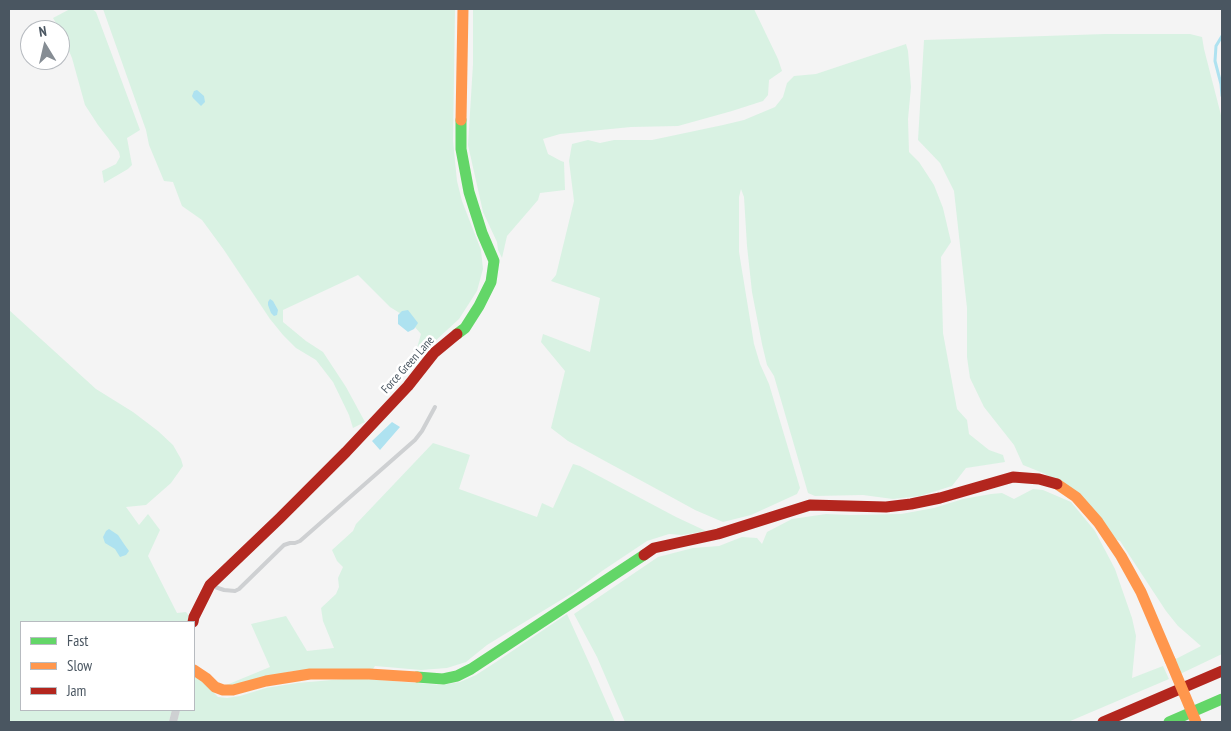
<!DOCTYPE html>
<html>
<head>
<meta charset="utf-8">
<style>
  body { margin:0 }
  #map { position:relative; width:1231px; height:731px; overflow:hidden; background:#f4f4f4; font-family:"PT Sans Narrow",sans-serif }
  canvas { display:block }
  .frame { position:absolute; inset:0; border:10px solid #4a5661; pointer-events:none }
  .legend { position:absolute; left:20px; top:621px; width:175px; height:90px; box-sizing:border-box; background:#fff; border:1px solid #b7bbc0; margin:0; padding:6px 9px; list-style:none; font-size:15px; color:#4a5661 }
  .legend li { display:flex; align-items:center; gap:10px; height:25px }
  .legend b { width:25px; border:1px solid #b7bbc0 }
  .north { position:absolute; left:20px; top:20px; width:50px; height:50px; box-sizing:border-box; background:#fff; border:1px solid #b7bbc0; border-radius:50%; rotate:351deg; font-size:14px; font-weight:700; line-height:20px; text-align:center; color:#4a5661 }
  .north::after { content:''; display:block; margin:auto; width:18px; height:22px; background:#868d94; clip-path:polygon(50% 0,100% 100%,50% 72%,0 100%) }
</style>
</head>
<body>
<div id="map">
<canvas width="1231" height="731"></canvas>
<div class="frame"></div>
<ul class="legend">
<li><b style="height:6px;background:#63d668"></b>Fast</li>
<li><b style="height:6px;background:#ff974d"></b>Slow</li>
<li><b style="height:6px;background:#b3261e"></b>Jam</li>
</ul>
<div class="north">N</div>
</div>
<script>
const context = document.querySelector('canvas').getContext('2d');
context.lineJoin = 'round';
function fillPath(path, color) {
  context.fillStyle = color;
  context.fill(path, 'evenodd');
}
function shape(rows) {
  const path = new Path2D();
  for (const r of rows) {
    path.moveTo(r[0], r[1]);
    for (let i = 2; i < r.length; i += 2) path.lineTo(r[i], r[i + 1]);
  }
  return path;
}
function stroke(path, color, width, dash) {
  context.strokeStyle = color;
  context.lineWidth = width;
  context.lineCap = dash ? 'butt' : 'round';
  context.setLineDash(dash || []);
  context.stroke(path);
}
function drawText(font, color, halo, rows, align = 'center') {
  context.font = font + ' "PT Sans Narrow",sans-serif';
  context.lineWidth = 5;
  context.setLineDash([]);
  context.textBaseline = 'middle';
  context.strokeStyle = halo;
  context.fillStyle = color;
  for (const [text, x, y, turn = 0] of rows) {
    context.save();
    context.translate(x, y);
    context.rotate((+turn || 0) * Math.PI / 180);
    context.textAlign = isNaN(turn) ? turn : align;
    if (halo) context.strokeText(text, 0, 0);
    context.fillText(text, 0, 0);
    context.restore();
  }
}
const green = shape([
  [70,9,92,9,96,12,140,130,127,138,132,165,128,169,104,183,102,171,116,164,120,157,119,152,98,125,85,105,72,58,60,30,53,18],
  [103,9,455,9,453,141,457,181,462,201,481,250,483,269,477,291,459,319,421,354,417,348,421,334,406,317,390,307,358,275,283,310,283,322,306,341,323,352,346,387,365,422,353,428,349,415,333,382,316,360,296,348,283,335,270,319,224,250,202,220,182,206,173,182,164,181,149,145,146,130],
  [473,9,754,9,778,59,782,71,769,80,768,95,763,101,732,111,678,126,631,127,560,134,543,139,548,154,561,161,564,162,565,190,540,193,538,200,507,236,502,258,498,250,497,242,483,212,468,145,473,64],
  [1105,34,1190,34,1202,37,1204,49,1222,119,1222,654,1178,675,1172,661,1201,646,1178,626,1166,611,1120,541,1112,538,1071,489,1043,473,1023,465,1014,445,984,407,970,378,967,357,967,308,954,191,940,163,918,140,924,40],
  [906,44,908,51,911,87,908,119,909,152,919,162,934,185,943,208,951,242,941,257,943,333,957,409,967,420,969,434,989,450,1003,455,1005,462,966,468,952,486,920,496,893,499,863,495,815,496,808,493,774,376,767,365,762,344,752,292,747,246,744,197,741,189,739,197,739,252,754,344,760,364,769,384,800,488,797,494,751,515,723,522,695,510,664,493,568,441,551,428,565,371,541,342,543,334,590,352,600,298,551,281,556,275,574,201,569,161,572,144,588,140,600,143,614,140,652,140,723,125,744,120,775,107,783,97,787,83,794,76,816,74],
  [9,310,96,389,133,412,158,431,173,445,181,459,183,466,171,483,146,505,126,507,139,525,148,514,160,530,148,556,177,613,186,612,189,616,187,622,21,622,21,710,172,710,169,722,9,722],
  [433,443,470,455,459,489,537,517,542,503,553,508,573,464,580,466,676,517,706,531,682,535,669,534,647,541,602,571,574,592,487,645,466,662,447,668,421,670,375,666,373,669,292,671,245,684,224,686,270,667,251,624,286,616,307,651,334,648,323,621,321,608,336,594,339,587,338,578,343,567,337,561,332,550,353,531,356,524],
  [1033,489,1043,490,1071,502,1095,531,1115,569,1132,618,1136,636,1132,678,1163,666,1169,679,1068,722,625,722,597,657,574,614,658,557,693,548,719,546,742,537,757,538,762,544,767,532,792,519,826,514,850,515,901,514,934,508,963,499,991,494,1002,493,1014,499],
  [567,614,591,667,615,722,177,722,180,710,194,710,194,678,199,677,218,697,227,698,240,696,266,688,297,683,355,678,442,685,460,682,476,675,496,662]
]);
const water = shape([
  [197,90,204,96,205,102,201,106,193,98,192,96,194,91],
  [270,299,273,301,278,310,277,315,274,316,271,313,268,305,268,302],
  [408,310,418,323,414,329,408,332,398,324,398,315,402,311],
  [392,422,400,427,380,450,372,441],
  [109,529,118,535,124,544,129,551,126,555,120,557,115,549,105,543,103,537,106,531]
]);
const stream = shape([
  [1222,36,1216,46,1215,61,1221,84,1222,96]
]);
const lane = shape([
  [212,586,224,590,235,591,239,589,284,545,290,543,295,543,300,541,415,440,422,431,435,407]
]);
const street = shape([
  [173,722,176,710]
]);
const fast = shape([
  [457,334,465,328,479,306,491,282,494,261,482,233,469,192,461,149,461,120],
  [417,677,443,679,457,676,471,669,644,555],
  [1169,722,1222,699]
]);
const slow = shape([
  [461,120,463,9],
  [1057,484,1076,497,1098,522,1121,556,1141,592,1170,660],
  [194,670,206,678,215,687,223,690,233,690,266,681,310,674,369,674,417,677]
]);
const jam = shape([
  [644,555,654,548,718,534,810,505,886,507,911,504,940,498,1013,477,1039,479,1057,484],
  [193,622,194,617,210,585,280,518,346,452,408,386,434,353,457,334],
  [1103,722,1222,671]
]);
const slowBridge = shape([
  [1170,660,1196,722]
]);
const streetNames = [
  ["Force Green Lane",408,365,-48]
];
fillPath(green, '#d9f2e3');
fillPath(water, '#aee2f0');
stroke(stream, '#aee2f0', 3);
stroke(lane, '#ced0d2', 4);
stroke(street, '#ced0d2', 8);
stroke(fast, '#63d668', 11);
stroke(slow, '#ff974d', 11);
stroke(jam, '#b3261e', 11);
stroke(slowBridge, '#ff974d', 11);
drawText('12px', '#4a5661', '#fff', streetNames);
</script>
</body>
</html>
